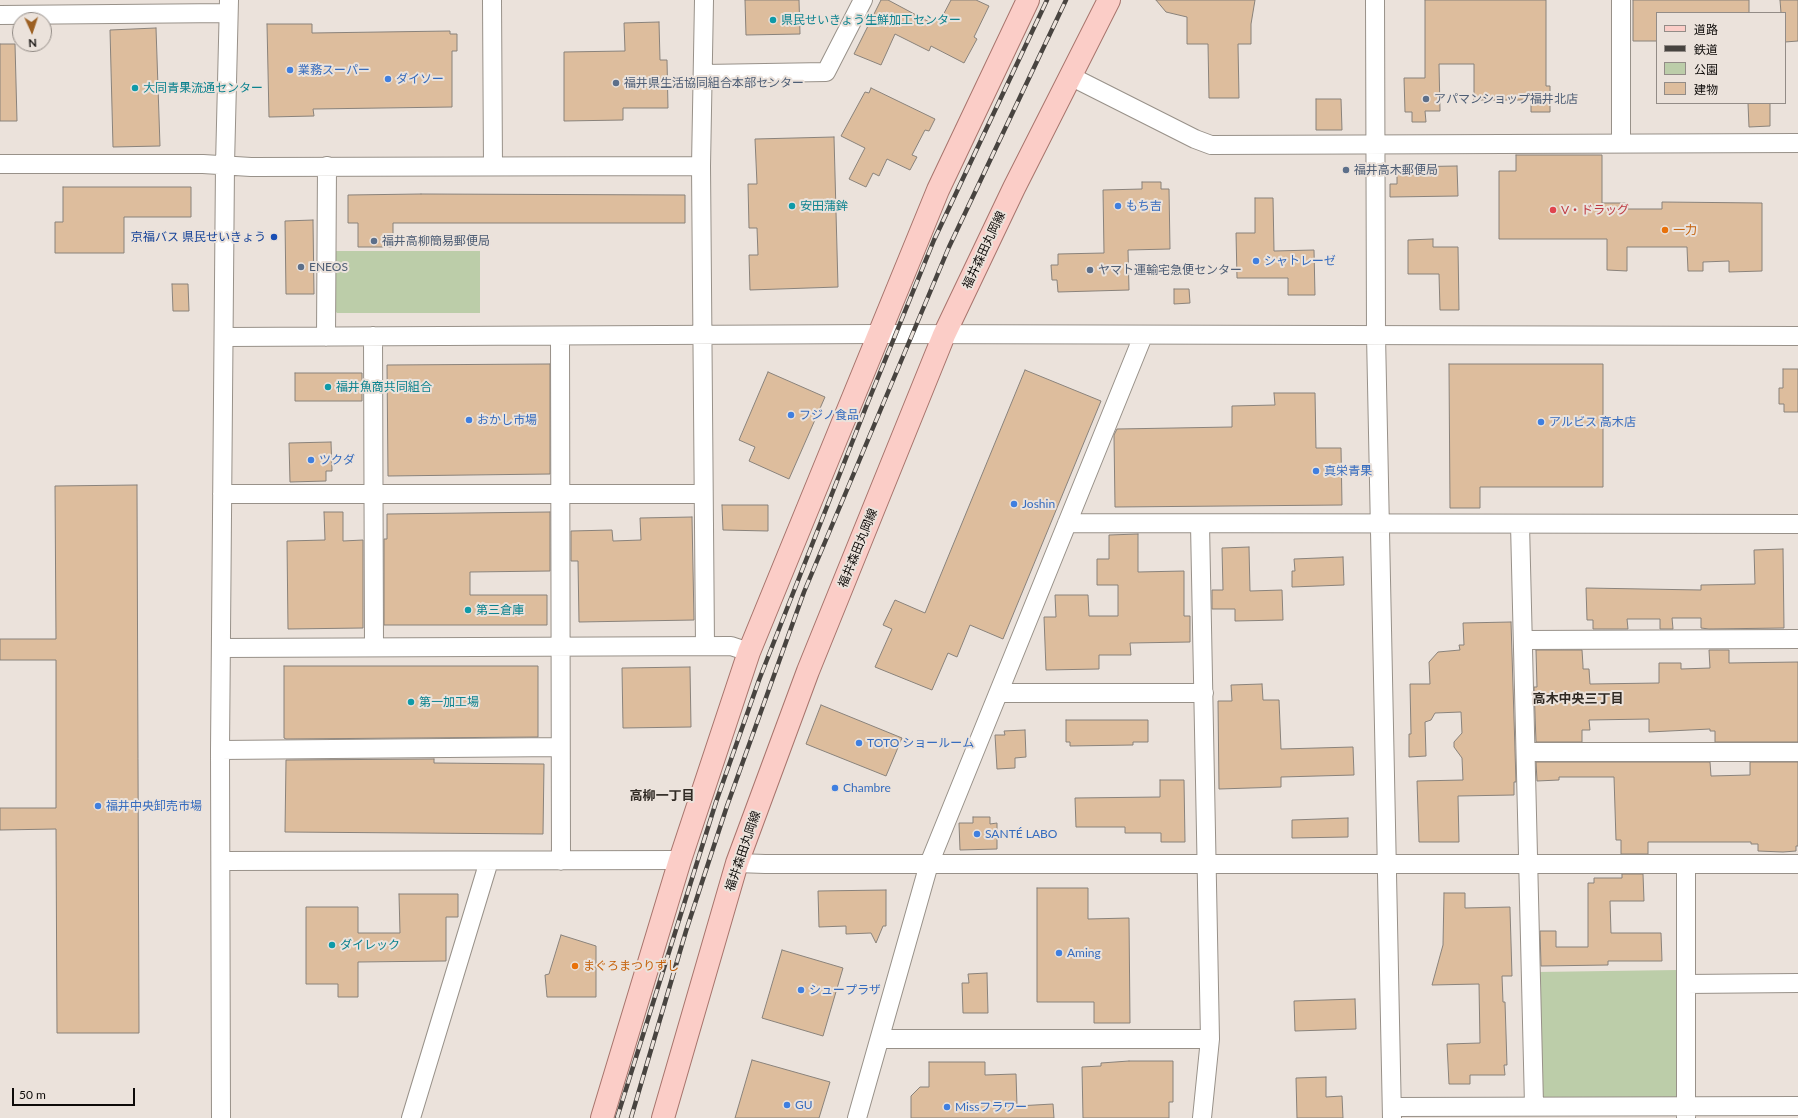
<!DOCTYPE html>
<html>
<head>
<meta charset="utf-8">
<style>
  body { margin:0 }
  #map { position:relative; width:1798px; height:1118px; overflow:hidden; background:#ebe2db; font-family:Lato,"Noto Sans JP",sans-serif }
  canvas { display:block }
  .legend { position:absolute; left:1656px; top:12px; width:130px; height:92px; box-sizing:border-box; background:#ebe2db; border:1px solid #938c87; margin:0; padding:5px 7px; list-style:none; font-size:12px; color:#0e0b09 }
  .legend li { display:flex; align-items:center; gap:8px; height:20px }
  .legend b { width:20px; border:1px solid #938c87 }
  .north { position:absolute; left:12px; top:12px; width:40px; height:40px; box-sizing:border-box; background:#ebe2db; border:1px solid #938c87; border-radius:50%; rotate:177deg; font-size:11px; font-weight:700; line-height:16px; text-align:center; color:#0e0b09 }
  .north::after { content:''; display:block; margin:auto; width:14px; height:18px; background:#9c6023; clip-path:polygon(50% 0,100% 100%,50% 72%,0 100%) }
  .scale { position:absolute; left:12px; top:1088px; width:123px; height:18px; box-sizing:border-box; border:2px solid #0e0b09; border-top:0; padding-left:5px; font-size:12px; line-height:14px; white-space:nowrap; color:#0e0b09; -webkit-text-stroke:3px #ebe2db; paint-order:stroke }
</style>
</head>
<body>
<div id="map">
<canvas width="1798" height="1118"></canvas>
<ul class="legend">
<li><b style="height:5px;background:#fbcdc7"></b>道路</li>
<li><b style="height:5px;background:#484440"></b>鉄道</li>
<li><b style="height:11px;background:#bccda9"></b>公園</li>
<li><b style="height:11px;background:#ddbd9d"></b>建物</li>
</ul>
<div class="north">N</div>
<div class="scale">50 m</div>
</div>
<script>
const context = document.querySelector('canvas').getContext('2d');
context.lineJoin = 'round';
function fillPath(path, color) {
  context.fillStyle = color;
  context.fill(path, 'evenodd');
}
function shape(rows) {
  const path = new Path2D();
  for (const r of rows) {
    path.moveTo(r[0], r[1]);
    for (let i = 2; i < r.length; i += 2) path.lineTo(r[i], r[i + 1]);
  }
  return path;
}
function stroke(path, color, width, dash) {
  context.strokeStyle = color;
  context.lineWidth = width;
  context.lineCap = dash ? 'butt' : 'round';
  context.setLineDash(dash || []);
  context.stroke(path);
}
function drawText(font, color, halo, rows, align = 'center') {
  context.font = font + ' Lato,"Noto Sans JP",sans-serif';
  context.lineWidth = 4;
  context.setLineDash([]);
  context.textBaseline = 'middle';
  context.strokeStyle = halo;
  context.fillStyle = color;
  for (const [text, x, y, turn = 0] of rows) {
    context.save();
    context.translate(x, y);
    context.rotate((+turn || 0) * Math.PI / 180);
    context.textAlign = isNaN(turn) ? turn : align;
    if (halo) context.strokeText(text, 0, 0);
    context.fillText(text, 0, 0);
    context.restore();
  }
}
const green = shape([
  [333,251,480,251,480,313,337,313,332,308],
  [1678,970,1679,1097,1546,1099,1540,1094,1537,972]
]);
const building = shape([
  [745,0,799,0,800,34,746,35,745,0],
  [881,0,888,0,933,24,936,18,940,21,951,0,976,0,989,6,974,37,977,39,964,63,931,46,929,51,895,34,881,65,854,54,881,0],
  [1156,0,1255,0,1251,24,1251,44,1238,44,1239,98,1209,98,1208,44,1187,44,1187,17,1166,12,1156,0],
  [1425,0,1546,0,1546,86,1550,86,1550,112,1531,112,1531,100,1474,100,1474,64,1439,64,1440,111,1425,111,1426,122,1412,122,1412,112,1405,112,1404,78,1425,78,1425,0],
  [1633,0,1749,0,1749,13,1657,13,1657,41,1633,41,1633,0],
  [1780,0,1798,0,1798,41,1785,42,1785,13,1781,13,1780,0],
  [659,22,660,60,667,60,668,108,623,108,623,120,564,121,564,52,625,51,624,23,659,22],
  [267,24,312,24,312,33,450,31,450,34,457,34,457,51,452,51,452,107,313,109,314,116,269,117,267,24],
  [156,28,160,146,113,147,110,30,156,28],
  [0,44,15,44,17,121,0,121,0,44],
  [871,88,935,119,929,131,925,130,912,155,917,157,910,170,887,159,879,176,873,173,866,187,849,179,865,148,841,136,865,92,869,93,871,88],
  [1316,99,1341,99,1342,130,1316,130,1316,99],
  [1748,103,1770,103,1770,126,1749,127,1748,103],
  [834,137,838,287,750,290,749,255,758,255,757,228,749,228,748,184,757,184,755,139,834,137],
  [1516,155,1602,155,1602,203,1628,203,1628,209,1662,209,1662,202,1762,203,1762,271,1729,272,1729,261,1703,262,1703,271,1688,271,1687,247,1627,247,1627,271,1607,270,1607,239,1499,239,1499,171,1516,171,1516,155],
  [1457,166,1458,196,1390,197,1390,184,1397,184,1397,167,1457,166],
  [1142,182,1161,182,1161,189,1169,189,1170,249,1128,250,1129,290,1058,292,1057,280,1052,280,1051,265,1058,265,1058,254,1104,253,1103,190,1142,189,1142,182],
  [63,187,191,187,191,217,124,217,124,253,55,253,55,222,63,222,63,187],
  [421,194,685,195,685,223,393,223,393,247,358,247,358,223,348,223,348,195,421,194],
  [1255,198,1273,198,1274,251,1314,250,1315,295,1288,295,1288,278,1237,278,1236,233,1255,233,1255,198],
  [313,220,314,294,286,294,285,221,313,220],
  [1433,239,1433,247,1458,247,1459,310,1440,310,1439,274,1408,274,1408,240,1433,239],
  [172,284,188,284,189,311,173,311,172,284],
  [1174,289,1189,289,1190,303,1174,304,1174,289],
  [550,364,550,474,388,476,387,365,550,364],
  [1449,364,1603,364,1603,487,1480,487,1480,508,1450,508,1449,364],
  [1783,369,1798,369,1798,412,1784,412,1784,404,1779,404,1779,388,1783,388,1783,369],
  [1025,370,1101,401,1003,639,970,625,957,657,948,653,932,690,875,667,892,629,883,625,895,600,925,613,1025,370],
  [768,372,825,397,789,479,749,461,755,447,739,440,768,372],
  [295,373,362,373,362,401,295,401,295,373],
  [1274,393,1315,393,1316,448,1341,448,1342,505,1115,507,1114,435,1117,429,1232,427,1232,406,1275,405,1274,393],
  [331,442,332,471,326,471,326,481,290,482,289,443,331,442],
  [137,485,139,1033,57,1033,56,829,0,830,0,808,56,808,56,660,0,660,0,639,56,639,55,486,137,485],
  [722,505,768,505,768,531,723,530,722,505],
  [324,512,343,512,343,541,363,540,363,628,288,629,287,541,325,540,324,512],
  [550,512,550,571,470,572,470,595,547,595,547,625,384,625,384,539,387,539,387,514,550,512],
  [692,517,694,620,579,622,578,561,571,561,571,531,612,530,613,541,641,540,640,518,692,517],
  [1138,534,1138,572,1184,571,1184,616,1190,616,1190,642,1130,643,1131,655,1099,655,1099,669,1046,670,1044,617,1056,617,1055,595,1088,595,1089,616,1118,616,1118,585,1097,585,1097,559,1109,559,1109,535,1138,534],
  [1249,547,1250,591,1282,590,1283,620,1235,621,1235,609,1212,609,1212,590,1223,590,1222,548,1249,547],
  [1783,549,1784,628,1709,629,1701,628,1701,618,1672,618,1673,629,1660,629,1660,619,1627,619,1628,629,1593,629,1593,620,1587,620,1586,588,1701,590,1701,585,1755,584,1754,550,1783,549],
  [1343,557,1344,585,1292,587,1292,571,1295,571,1294,559,1343,557],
  [1511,622,1516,782,1514,782,1514,795,1458,796,1459,842,1419,842,1417,781,1463,780,1462,758,1454,747,1454,742,1462,733,1461,712,1435,713,1431,720,1425,722,1426,756,1409,757,1409,734,1411,734,1410,684,1430,684,1429,662,1438,652,1460,650,1459,645,1464,645,1463,623,1511,622],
  [1536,650,1582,650,1583,666,1583,669,1589,669,1590,684,1659,683,1659,663,1681,663,1681,669,1710,668,1709,650,1729,650,1729,663,1798,662,1798,742,1715,742,1715,731,1710,731,1710,729,1649,732,1649,719,1589,720,1590,730,1582,730,1582,742,1536,742,1534,687,1537,687,1536,650],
  [284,666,538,666,538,737,286,739,284,738,284,666],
  [690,667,691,727,623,728,622,668,690,667],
  [1262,684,1263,700,1279,700,1281,749,1353,747,1354,775,1281,777,1281,787,1219,789,1218,701,1232,701,1231,685,1262,684],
  [821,705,902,738,886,776,806,744,821,705],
  [1066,720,1148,720,1148,742,1133,742,1133,745,1070,746,1070,742,1066,742,1066,720],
  [1025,730,1026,757,1015,758,1015,768,997,769,995,735,1005,735,1004,731,1025,730],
  [434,759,434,763,544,764,543,834,285,832,286,760,434,759],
  [1536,762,1710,762,1711,776,1750,775,1750,762,1798,762,1798,846,1796,846,1796,851,1783,852,1758,851,1758,844,1751,844,1751,842,1648,842,1648,854,1621,854,1621,840,1616,840,1614,777,1559,777,1559,780,1537,781,1536,762],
  [1160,780,1184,780,1185,842,1161,842,1161,833,1125,833,1125,827,1076,827,1075,798,1160,797,1160,780],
  [973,817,990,817,990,824,997,823,997,849,960,850,959,823,973,823,973,817],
  [1348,818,1348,837,1292,838,1292,820,1348,818],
  [1622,874,1643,874,1644,901,1610,901,1611,933,1661,933,1662,961,1608,961,1608,965,1541,966,1540,931,1556,931,1556,947,1588,947,1588,883,1594,883,1594,878,1622,878,1622,874],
  [1037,888,1088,888,1088,919,1129,918,1130,1023,1094,1023,1094,1002,1037,1002,1037,888],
  [886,890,886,926,883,926,876,943,871,933,846,934,846,926,819,927,818,891,886,890],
  [1444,893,1465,893,1465,908,1510,907,1510,909,1512,976,1502,976,1503,1002,1505,1002,1507,1065,1504,1065,1505,1075,1470,1075,1470,1084,1449,1084,1447,1044,1480,1043,1479,984,1432,985,1443,945,1444,893],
  [399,894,458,894,458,917,446,917,446,961,358,962,358,997,338,997,338,984,306,984,306,907,358,907,358,933,400,933,399,894],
  [561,935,596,946,596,997,547,997,545,975,549,974,561,935],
  [782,950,843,968,823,1036,762,1018,782,950],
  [987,973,988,1013,963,1013,962,983,969,983,968,974,987,973],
  [1355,999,1356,1029,1295,1031,1294,1001,1355,999],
  [752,1060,830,1082,819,1118,735,1118,752,1060],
  [1129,1061,1173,1061,1173,1102,1169,1102,1169,1118,1083,1118,1082,1067,1101,1066,1101,1063,1129,1061],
  [929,1062,985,1062,985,1075,1016,1074,1017,1106,1053,1104,1054,1118,911,1118,911,1096,920,1087,929,1087,929,1062],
  [1326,1077,1326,1097,1342,1096,1343,1118,1297,1118,1296,1078,1326,1077]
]);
const minor = shape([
  [492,0,493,166],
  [704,0,701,166,705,646],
  [1375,0,1376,335,1392,1118],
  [0,15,228,13],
  [704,74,826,72,863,0],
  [1070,76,1195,139,1211,145,1798,143],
  [1621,143,1621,0],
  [0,164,203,164,251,167,701,166],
  [373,336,374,647],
  [225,337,880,334,1798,336],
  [326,337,327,166],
  [560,337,561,861],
  [222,494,703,494],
  [1067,523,1798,524],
  [1200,524,1210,1039,1202,1118],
  [1520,524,1534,1105],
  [1523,640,1798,639],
  [221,648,731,646,749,652],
  [1000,693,1204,693],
  [220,750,560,747],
  [1526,752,1798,752],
  [221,861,680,860],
  [737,863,765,864,1798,864],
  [1686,864,1686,1117],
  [1686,984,1798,983],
  [880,1039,1210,1039],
  [1392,1107,1798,1106],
  [221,1118,220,750,225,165,229,0],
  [411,1118,489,861],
  [857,1118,929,864,1143,336]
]);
const major = shape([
  [602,1118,680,860,749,652,938,190,1028,0],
  [663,1118,737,863,808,671,944,335,1014,188,1109,0]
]);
const rail = shape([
  [617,1118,716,802,759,680,866,407,934,240,1047,0],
  [631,1118,686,931,727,806,804,592,949,247,1066,0]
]);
const markers = [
  [773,20,4,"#0f9aa8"],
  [290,70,4,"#3f7fe0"],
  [388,79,4,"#3f7fe0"],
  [616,83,4,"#5c6f8a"],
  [135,88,4,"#0f9aa8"],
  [1426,99,4,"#5c6f8a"],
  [1346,170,4,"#5c6f8a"],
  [792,206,4,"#0f9aa8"],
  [1118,206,4,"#3f7fe0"],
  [1553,210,4,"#e0444e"],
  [1665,230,4,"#e8710a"],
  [274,237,4,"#1a4fb4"],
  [374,241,4,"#5c6f8a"],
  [1256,261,4,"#3f7fe0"],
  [301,267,4,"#5c6f8a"],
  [1090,270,4,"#5c6f8a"],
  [328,387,4,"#0f9aa8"],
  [791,415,4,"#3f7fe0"],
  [469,420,4,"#3f7fe0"],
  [1541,422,4,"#3f7fe0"],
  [311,460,4,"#3f7fe0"],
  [1316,471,4,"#3f7fe0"],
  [1014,504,4,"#3f7fe0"],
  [468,610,4,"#0f9aa8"],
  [411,702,4,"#0f9aa8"],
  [859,743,4,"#3f7fe0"],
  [835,788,4,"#3f7fe0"],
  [98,806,4,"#3f7fe0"],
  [977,834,4,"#3f7fe0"],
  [332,945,4,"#0f9aa8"],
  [1059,953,4,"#3f7fe0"],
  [575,966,4,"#e8710a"],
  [801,990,4,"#3f7fe0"],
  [787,1105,4,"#3f7fe0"],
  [947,1107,4,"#3f7fe0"]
];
const cultureNames = [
  ["県民せいきょう生鮮加工センター",781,20],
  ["大同青果流通センター",143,88],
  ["安田蒲鉾",800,206],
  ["福井魚商共同組合",336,387],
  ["第三倉庫",476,610],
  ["第一加工場",419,702],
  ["ダイレック",340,945]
];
const shopNames = [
  ["業務スーパー",298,70],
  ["ダイソー",396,79],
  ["もち吉",1126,206],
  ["シャトレーゼ",1264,261],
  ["フジノ食品",799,415],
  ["おかし市場",477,420],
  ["アルビス 高木店",1549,422],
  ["ツクダ",319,460],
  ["真栄青果",1324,471],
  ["Joshin",1022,504],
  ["TOTO ショールーム",867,743],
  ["Chambre",843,788],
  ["福井中央卸売市場",106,806],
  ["SANTÉ LABO",985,834],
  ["Aming",1067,953],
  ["シュープラザ",809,990],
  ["GU",795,1105],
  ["Missフラワー",955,1107]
];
const serviceNames = [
  ["福井県生活協同組合本部センター",624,83],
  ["アパマンショップ福井北店",1434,99],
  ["福井高木郵便局",1354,170],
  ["福井高柳簡易郵便局",382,241],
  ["ENEOS",309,267],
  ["ヤマト運輸宅急便センター",1098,270]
];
const healthNames = [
  ["V・ドラッグ",1561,210]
];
const foodNames = [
  ["一力",1673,230],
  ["まぐろまつりずし",583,966]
];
const transitNames = [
  ["京福バス 県民せいきょう",266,237]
];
const streetNames = [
  ["福井森田丸岡線",984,250,-65],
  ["福井森田丸岡線",858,548,-68],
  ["福井森田丸岡線",743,851,-71]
];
const neighbourhoodNames = [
  ["高木中央三丁目",1578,699],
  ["高柳一丁目",662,796]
];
fillPath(green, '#bccda9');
fillPath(building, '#ddbd9d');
stroke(building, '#89827b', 1);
stroke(minor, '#989189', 20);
stroke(major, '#a7746c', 24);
stroke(minor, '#fff', 18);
stroke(major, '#fbcdc7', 22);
stroke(rail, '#484440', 4.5);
stroke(rail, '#ebe2db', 3, [9]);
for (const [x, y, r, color] of markers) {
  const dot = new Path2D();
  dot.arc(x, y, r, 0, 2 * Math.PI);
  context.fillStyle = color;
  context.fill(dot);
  stroke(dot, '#ebe2db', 1.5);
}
drawText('12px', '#0d838f', '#ebe2db', cultureNames, 'left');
drawText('12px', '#366cbe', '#ebe2db', shopNames, 'left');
drawText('12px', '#4e5e75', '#ebe2db', serviceNames, 'left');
drawText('12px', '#be3a42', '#ebe2db', healthNames, 'left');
drawText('12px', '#c56008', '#ebe2db', foodNames, 'left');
drawText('12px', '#164399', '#ebe2db', transitNames, 'right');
drawText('12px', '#0e0b09', '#ebe2db', streetNames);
drawText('bold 13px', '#302a24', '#ebe2db', neighbourhoodNames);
</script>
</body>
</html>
